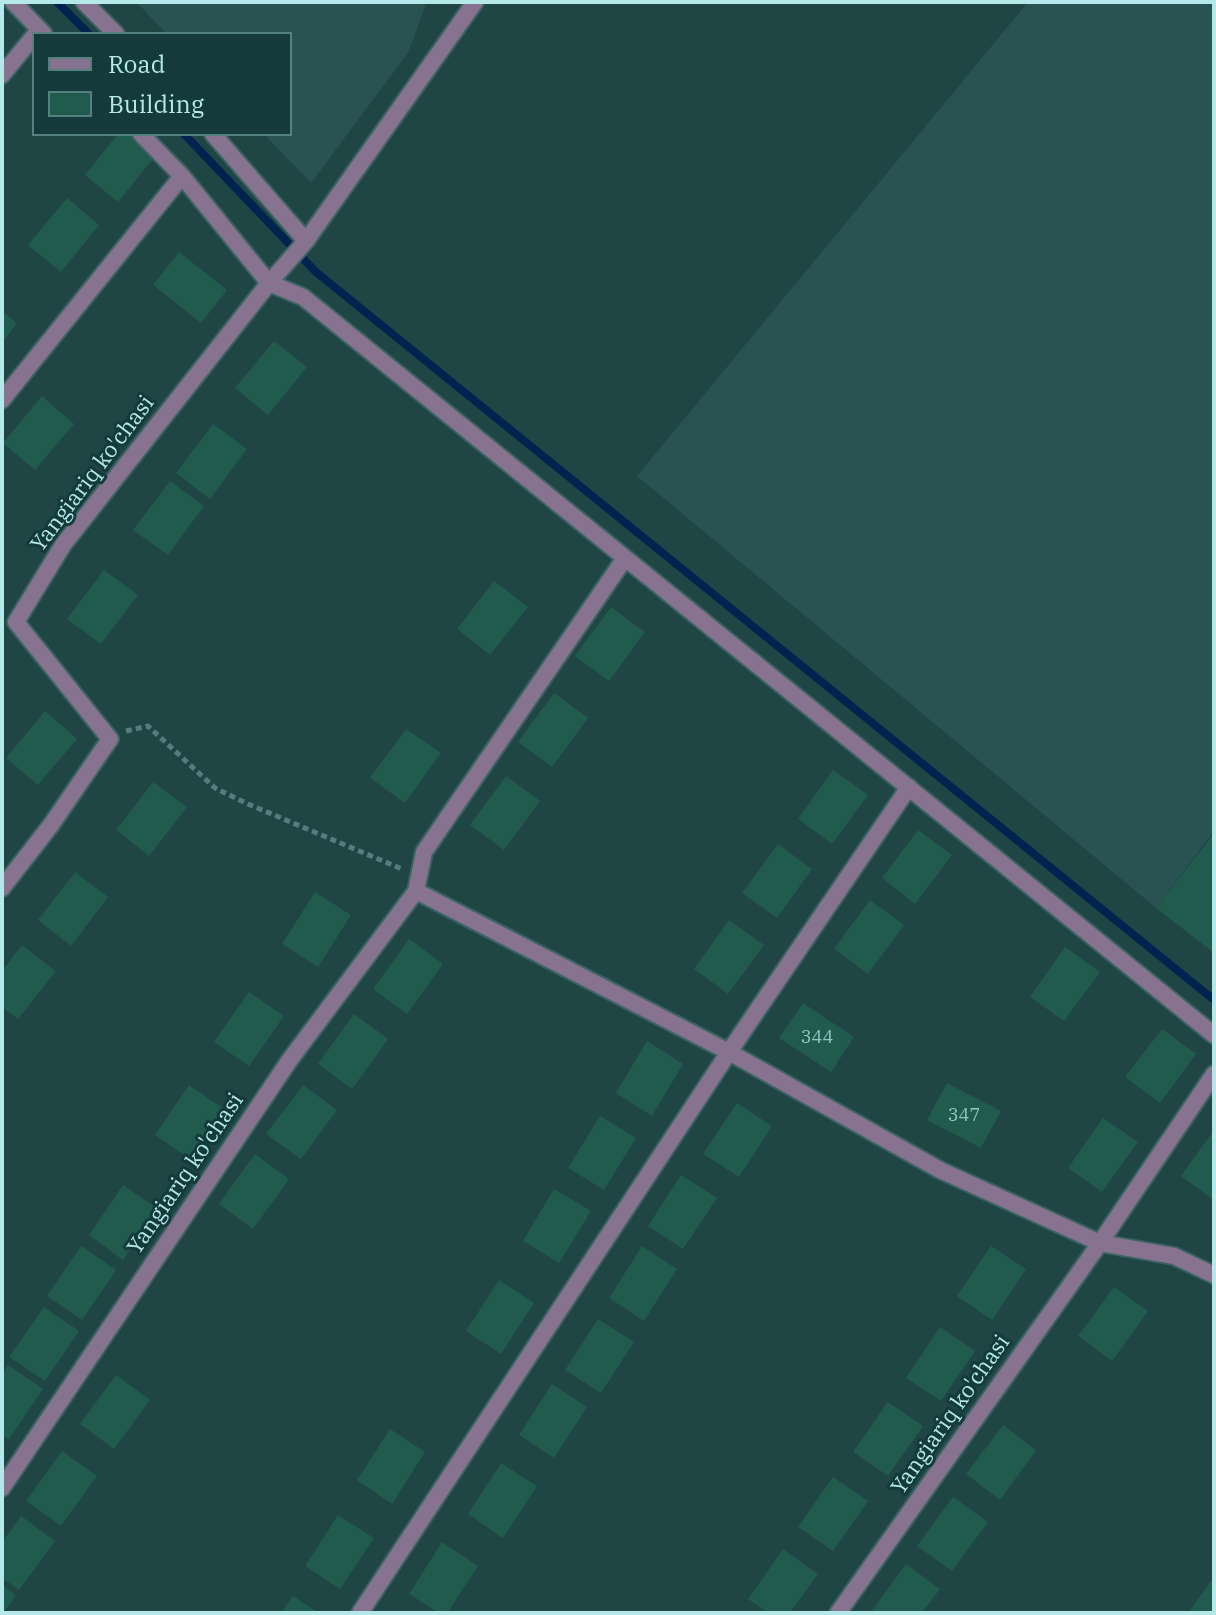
<!DOCTYPE html>
<html>
<head>
<meta charset="utf-8">
<style>
  body { margin:0 }
  #map { position:relative; width:1216px; height:1615px; overflow:hidden; background:#204545; font-family:"IBM Plex Serif",serif }
  canvas { display:block }
  .frame { position:absolute; inset:0; border:4px solid #b5e9e9; pointer-events:none }
  .legend { position:absolute; left:32px; top:32px; width:260px; height:104px; box-sizing:border-box; background:#143a3b; border:2px solid #548081; margin:0; padding:10px 14px; list-style:none; font-size:24px; color:#b5e9e9 }
  .legend li { display:flex; align-items:center; gap:16px; height:40px }
  .legend b { width:40px; border:2px solid #548081 }
</style>
</head>
<body>
<div id="map">
<canvas width="1216" height="1615"></canvas>
<div class="frame"></div>
<ul class="legend">
<li><b style="height:10px;background:#87738f"></b>Road</li>
<li><b style="height:22px;background:#215b4e"></b>Building</li>
</ul>
</div>
<script>
const context = document.querySelector('canvas').getContext('2d');
context.lineJoin = 'round';
function fillPath(path, color) {
  context.fillStyle = color;
  context.fill(path, 'evenodd');
}
function shape(rows) {
  const path = new Path2D();
  for (const r of rows) {
    path.moveTo(r[0], r[1]);
    for (let i = 2; i < r.length; i += 2) path.lineTo(r[i], r[i + 1]);
  }
  return path;
}
function stroke(path, color, width, dash) {
  context.strokeStyle = color;
  context.lineWidth = width;
  context.lineCap = dash ? 'butt' : 'round';
  context.setLineDash(dash || []);
  context.stroke(path);
}
function drawText(font, color, halo, rows, align = 'center') {
  context.font = font + ' "IBM Plex Serif",serif';
  context.lineWidth = 6;
  context.setLineDash([]);
  context.textBaseline = 'middle';
  context.strokeStyle = halo;
  context.fillStyle = color;
  for (const [text, x, y, turn = 0] of rows) {
    context.save();
    context.translate(x, y);
    context.rotate((+turn || 0) * Math.PI / 180);
    context.textAlign = isNaN(turn) ? turn : align;
    if (halo) context.strokeText(text, 0, 0);
    context.fillText(text, 0, 0);
    context.restore();
  }
}
const built = shape([
  [136,2,427,2,408,53,311,183,264,134,290,134,290,34,167,34],
  [1028,2,1214,2,1214,831,1156,908,637,476]
]);
const stream = shape([
  [57,2,89,34],
  [184,134,316,272,1214,1000]
]);
const building = shape([
  [118,134,131,134,156,155,118,202,85,175],
  [67,198,99,225,61,272,28,245],
  [179,252,227,290,201,323,153,285],
  [2,311,17,323,2,343],
  [274,341,307,367,268,415,235,388],
  [42,396,74,424,35,470,3,443],
  [213,424,247,449,210,499,176,473],
  [170,481,204,506,168,555,133,530],
  [104,570,138,595,101,644,67,619],
  [494,581,528,607,490,655,457,629],
  [611,607,645,632,609,681,575,656],
  [554,693,588,718,552,767,518,742],
  [45,711,77,739,38,785,6,758],
  [406,729,441,753,405,803,370,778],
  [833,770,868,795,832,844,798,819],
  [506,776,540,801,504,850,470,825],
  [153,782,187,807,149,856,116,830],
  [918,830,952,855,915,904,882,878],
  [1214,833,1214,953,1156,908],
  [778,844,812,869,777,918,742,893],
  [75,872,108,897,71,946,38,920],
  [315,892,351,915,318,967,282,944],
  [870,900,904,925,868,974,834,949],
  [729,920,764,945,728,994,694,969],
  [409,939,443,964,407,1014,373,989],
  [22,945,56,971,18,1019,2,1007,2,971],
  [1065,947,1100,972,1064,1021,1030,997],
  [249,992,284,1016,249,1066,214,1042],
  [803,1003,854,1037,831,1072,779,1038],
  [354,1014,388,1039,352,1089,318,1064],
  [1162,1029,1196,1054,1160,1103,1125,1077],
  [647,1041,683,1064,652,1116,616,1093],
  [947,1083,1001,1111,981,1148,927,1120],
  [189,1085,224,1109,190,1159,155,1135],
  [303,1085,337,1110,301,1159,266,1134],
  [737,1103,772,1126,739,1177,703,1154],
  [600,1116,636,1138,604,1190,568,1168],
  [1103,1118,1138,1142,1102,1192,1068,1168],
  [1214,1130,1214,1200,1181,1176],
  [255,1154,289,1179,253,1229,219,1204],
  [681,1175,717,1198,683,1249,648,1226],
  [123,1185,158,1209,123,1260,89,1235],
  [554,1189,591,1211,559,1263,523,1241],
  [81,1246,116,1270,82,1320,47,1296],
  [642,1246,677,1269,644,1321,609,1298],
  [991,1246,1026,1269,992,1320,957,1296],
  [499,1280,534,1303,501,1354,466,1331],
  [1114,1287,1148,1311,1112,1361,1078,1336],
  [44,1307,79,1331,45,1381,9,1357],
  [598,1319,634,1342,601,1393,565,1370],
  [940,1327,975,1351,941,1401,906,1378],
  [8,1365,43,1389,9,1439,2,1435,2,1375],
  [116,1375,150,1400,114,1449,80,1424],
  [552,1384,587,1407,554,1458,519,1435],
  [888,1402,923,1426,888,1476,853,1452],
  [1003,1425,1036,1450,1000,1500,966,1474],
  [390,1429,425,1452,392,1504,357,1480],
  [62,1451,97,1476,61,1526,26,1501],
  [501,1463,537,1486,503,1538,468,1514],
  [833,1477,868,1501,833,1551,798,1527],
  [953,1497,988,1522,952,1571,917,1546],
  [338,1515,374,1538,340,1589,305,1566],
  [21,1516,55,1541,19,1590,2,1578,2,1542],
  [442,1542,478,1566,447,1613,439,1613,409,1594],
  [783,1549,818,1574,790,1613,768,1613,748,1599],
  [906,1564,940,1589,922,1613,870,1613],
  [1211,1581,1214,1582,1214,1613,1188,1613],
  [2,1585,16,1595,3,1613,2,1613],
  [293,1596,319,1613,281,1613]
]);
const path = shape([
  [126,731,148,726,215,788,248,804,402,869]
]);
const service = shape([
  [84,2,116,34],
  [213,134,306,241],
  [269,283,306,241,475,2]
]);
const minor = shape([
  [13,2,44,34],
  [2,75,34,36],
  [141,134,182,176,269,283,303,297,1214,1035],
  [2,400,182,176],
  [2,888,51,825,110,739,16,622,63,545,269,283],
  [416,891,729,1052,940,1170,1100,1243,1174,1256,1214,1275],
  [2,1488,289,1061,416,891,424,852,625,558],
  [360,1613,729,1052,909,787],
  [838,1613,1100,1243,1214,1074]
]);
const numberNames = [
  ["344",817,1038],
  ["347",964,1116]
];
const streetNames = [
  ["Yangiariq ko'chasi",93,474,-53],
  ["Yangiariq ko'chasi",186,1174,-56],
  ["Yangiariq ko'chasi",951,1415,-55]
];
fillPath(built, '#295253');
stroke(stream, '#002350', 8);
fillPath(building, '#215b4e');
stroke(service, '#3b6363', 20);
stroke(minor, '#3b6363', 20);
stroke(path, '#547e7e', 5, [6, 4]);
stroke(service, '#87738f', 16);
stroke(minor, '#87738f', 16);
drawText('18px', '#90c6c2', null, numberNames);
drawText('22px', '#b5e9e9', '#143a3b', streetNames);
</script>
</body>
</html>
